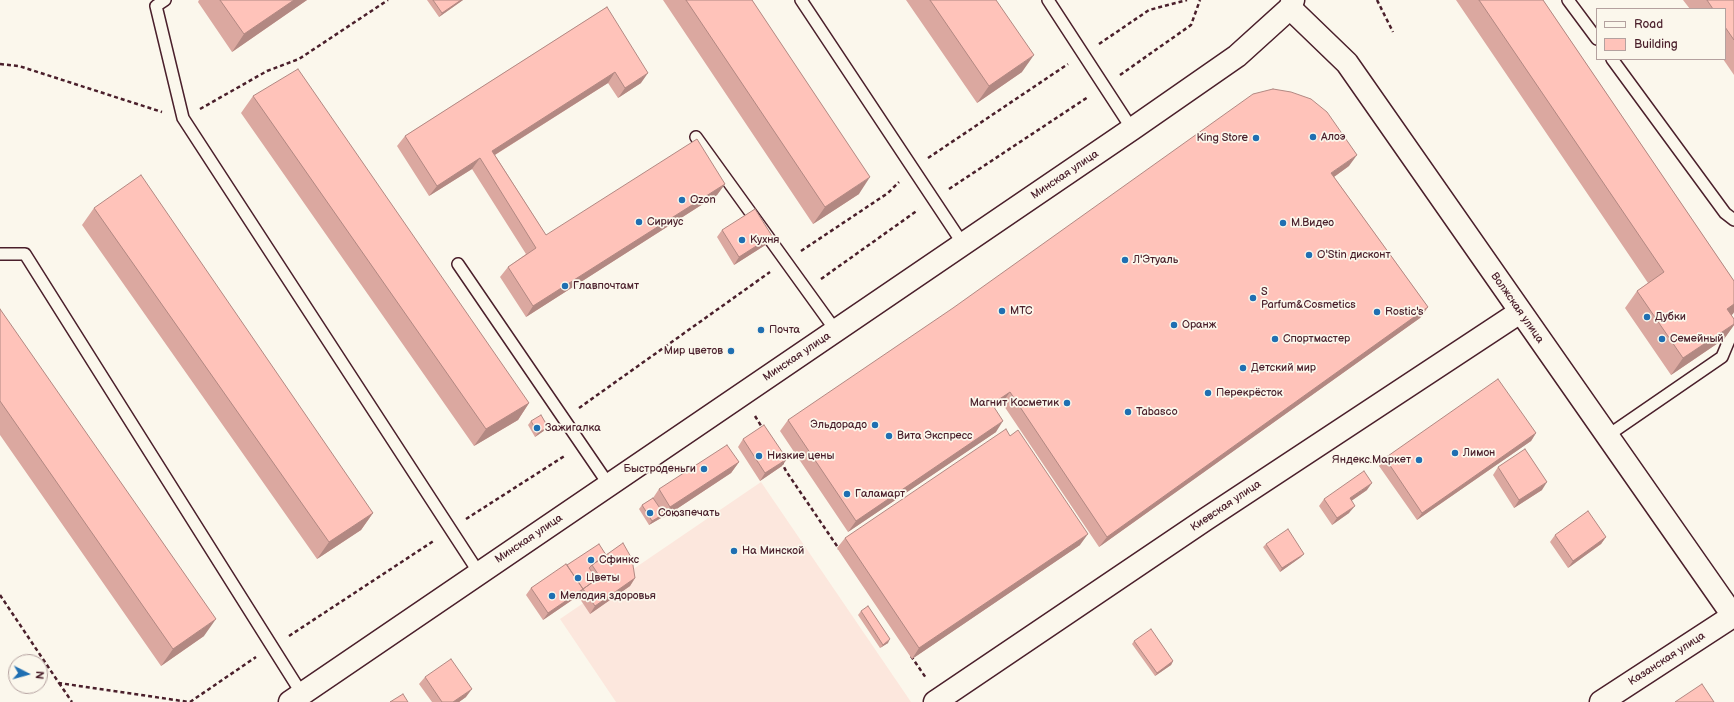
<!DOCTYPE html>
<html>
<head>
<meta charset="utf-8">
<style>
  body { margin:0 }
  #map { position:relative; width:1734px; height:702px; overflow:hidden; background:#fbf7ec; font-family:"Balsamiq Sans",sans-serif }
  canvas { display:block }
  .legend { position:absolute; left:1596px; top:8px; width:130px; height:52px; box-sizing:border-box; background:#fbf7ec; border:1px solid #b4a19f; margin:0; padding:5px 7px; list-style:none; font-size:12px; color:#4a1f2b }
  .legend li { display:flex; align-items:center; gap:8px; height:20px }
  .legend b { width:20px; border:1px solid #b4a19f }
  .north { position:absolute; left:8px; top:654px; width:40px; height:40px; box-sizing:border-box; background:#fbf7ec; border:1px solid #b4a19f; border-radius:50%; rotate:96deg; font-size:11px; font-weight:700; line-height:16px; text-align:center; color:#4a1f2b }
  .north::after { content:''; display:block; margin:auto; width:14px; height:18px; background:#1f6fb2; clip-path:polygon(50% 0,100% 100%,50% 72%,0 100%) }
</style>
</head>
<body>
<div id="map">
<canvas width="1734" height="702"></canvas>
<ul class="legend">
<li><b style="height:5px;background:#fbf7ec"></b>Road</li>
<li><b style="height:11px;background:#ffc3ba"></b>Building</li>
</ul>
<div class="north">N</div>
</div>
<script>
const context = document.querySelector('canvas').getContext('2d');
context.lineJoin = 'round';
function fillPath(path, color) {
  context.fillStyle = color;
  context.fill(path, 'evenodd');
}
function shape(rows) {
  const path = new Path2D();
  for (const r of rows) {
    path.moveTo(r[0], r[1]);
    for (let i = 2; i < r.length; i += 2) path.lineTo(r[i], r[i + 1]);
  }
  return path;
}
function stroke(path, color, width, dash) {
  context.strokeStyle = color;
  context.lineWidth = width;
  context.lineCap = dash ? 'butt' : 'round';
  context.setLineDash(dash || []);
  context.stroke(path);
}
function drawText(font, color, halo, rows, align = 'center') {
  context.font = font + ' "Balsamiq Sans",sans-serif';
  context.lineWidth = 3.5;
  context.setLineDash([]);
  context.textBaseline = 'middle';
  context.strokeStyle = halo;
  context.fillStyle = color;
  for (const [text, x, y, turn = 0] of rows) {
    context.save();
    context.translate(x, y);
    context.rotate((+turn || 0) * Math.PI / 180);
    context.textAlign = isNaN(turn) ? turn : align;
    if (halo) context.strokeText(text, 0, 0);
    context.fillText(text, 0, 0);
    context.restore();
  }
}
const built = shape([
  [761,482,911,702,616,702,560,619]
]);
const path = shape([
  [1377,0,1393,32],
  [1099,44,1149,10,1187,0],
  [0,64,19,66,162,112],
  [1120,75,1191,25,1200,0],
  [200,109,267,71,299,59,388,0],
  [928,158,1068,64],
  [949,189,1088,97],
  [801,251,888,193,899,182],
  [821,279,918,210],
  [579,408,770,272],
  [755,416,763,429],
  [781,461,786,471,839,549],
  [466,519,566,455],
  [0,595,59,683,189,702],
  [289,636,435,540],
  [911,656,926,678],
  [59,683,72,702],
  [190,702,256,657]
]);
const service = shape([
  [165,0,156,6,183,118,479,573],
  [801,0,963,244],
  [1048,0,1132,129],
  [1568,0,1597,39],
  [1612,59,1725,213,1734,220],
  [696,137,836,331],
  [0,254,25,254,302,694],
  [458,264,609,485],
  [1607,436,1722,357,1734,328]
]);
const minor = shape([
  [935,702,1206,519,1520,312],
  [1601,702,1733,616]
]);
const tertiary = shape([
  [1290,8,1347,63,1734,617]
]);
const secondary = shape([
  [290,702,1132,129,1237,56,1290,8,1293,0]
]);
const wall = shape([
  [199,0,307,0,232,52,198,2],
  [427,0,463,0,439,17],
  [663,0,752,0,859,194,813,224],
  [906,0,996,0,1022,72,977,103],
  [1456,0,1543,0,1734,281,1734,312,1731,315,1734,319,1734,325,1724,339,1671,375,1625,308,1637,291,1648,283],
  [1683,0,1734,0,1734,75,1723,59,1725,59,1725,9,1690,9],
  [607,7,641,83,618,98,608,83,495,155,546,235,725,184,717,195,526,317,500,277,508,267,526,254,472,169,429,196,397,146,405,136],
  [253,96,529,403,518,420,474,446,241,113],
  [1349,166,1334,177,1428,307,1420,318,1099,547,1002,403,994,408,996,432,848,532,780,431,788,420],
  [94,208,373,513,361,530,317,559,82,225],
  [722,230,772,236,767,244,734,265,717,237],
  [0,309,204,636,161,666,0,435],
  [531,421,548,427,545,430,535,437,528,425],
  [1536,433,1531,441,1417,520,1379,466,1385,458],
  [1010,436,1080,545,912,659,837,548,845,538],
  [743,439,782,466,760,481,738,447],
  [739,462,731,473,663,518,662,516,661,518,649,525,639,509,642,505,653,498,659,489],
  [1498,467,1542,490,1514,508,1493,475],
  [1367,490,1351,501,1349,513,1332,525,1319,506,1324,499],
  [1555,535,1606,537,1601,544,1568,568,1550,542],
  [1266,544,1301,557,1280,572,1263,547],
  [606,555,635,578,630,586,590,614,578,596,543,620,526,595,531,588,567,565],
  [861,611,888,643,880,648,858,615],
  [1134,641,1173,661,1171,665,1155,676,1132,644],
  [425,677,466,697,459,702,432,702,419,684]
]);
const shadedWall = shape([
  [294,0,307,0,232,52,244,34],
  [461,0,463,0,439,17,442,13],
  [1034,55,1022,72,977,103,989,86],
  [615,72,608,83,485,161,492,151],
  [648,73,641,83,618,98,625,88],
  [1357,155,1349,166,1324,184,1331,173],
  [480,158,472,169,429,196,437,186],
  [870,177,859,194,813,224,825,207],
  [725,184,717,195,526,317,533,306],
  [772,236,767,244,734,265,739,257],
  [1734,304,1734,312,1733,314,1715,326,1727,309],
  [1428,307,1420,318,1099,547,1107,537],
  [1734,324,1734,325,1724,339,1671,375,1683,358],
  [1010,392,1002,403,984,415,992,404],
  [529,403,518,420,474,446,486,429],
  [1003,421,996,432,848,532,856,521],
  [548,427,545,430,535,437,538,433],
  [1536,433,1531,441,1417,520,1422,513],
  [787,459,782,466,760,481,765,473],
  [739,462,731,473,663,518,670,507],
  [1547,482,1542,490,1514,508,1519,500],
  [1372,483,1367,490,1344,506,1350,498],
  [1355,506,1349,513,1332,525,1337,518],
  [373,513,361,530,317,559,329,542],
  [664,514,661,518,649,525,652,521],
  [1088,534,1080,545,912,659,919,648],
  [1606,537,1601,544,1568,568,1573,561],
  [1304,554,1301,557,1280,572,1282,568],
  [635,578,630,586,590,614,595,606],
  [583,589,578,596,543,620,548,613],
  [216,619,204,636,161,666,173,649],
  [890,639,888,643,880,648,883,645],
  [1173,661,1171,665,1155,676,1157,673],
  [472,689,466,697,459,702,453,702]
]);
const building = shape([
  [220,0,294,0,244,34,220,0],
  [433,0,461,0,442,13,433,0],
  [686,0,752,0,870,177,825,207,686,0],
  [930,0,996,0,1034,55,989,86,930,0],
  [1479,0,1543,0,1734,281,1734,304,1727,309,1734,319,1734,324,1683,358,1637,291,1664,272,1479,0],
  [1707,0,1734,0,1734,40,1725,27,1725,9,1713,9,1707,0],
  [607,7,648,73,625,88,615,72,492,151,546,235,697,139,725,184,533,306,508,267,536,248,480,158,437,186,405,136,607,7],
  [298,69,529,403,486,429,253,96,298,69],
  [1273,89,1291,92,1311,99,1327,112,1357,155,1331,173,1428,307,1107,537,1010,392,992,404,1003,421,856,521,788,420,953,308,1253,94,1273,89],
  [141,175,373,513,329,542,94,208,141,175],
  [755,209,772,236,739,257,722,230,755,209],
  [0,309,216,619,173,649,0,401,0,309],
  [1498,379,1536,433,1422,513,1385,458,1498,379],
  [541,415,548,427,538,433,531,421,541,415],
  [764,425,787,459,765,473,743,439,764,425],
  [1006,429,1010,436,1018,430,1088,534,919,648,845,538,1006,429],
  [727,445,739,462,670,507,659,489,727,445],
  [1525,449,1547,482,1519,500,1498,467,1525,449],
  [1364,471,1372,483,1350,498,1355,506,1337,518,1324,499,1364,471],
  [653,498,664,514,652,521,642,505,653,498],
  [1588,511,1606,537,1573,561,1555,535,1588,511],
  [1288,529,1304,554,1282,568,1266,544,1288,529],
  [623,543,632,559,635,578,595,606,583,589,600,577,592,565,623,543],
  [599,544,606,555,592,565,589,568,597,579,583,589,580,592,583,589,567,565,599,544],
  [566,564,583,589,548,613,531,588,566,564],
  [868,606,890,639,883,645,861,611,868,606],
  [1151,629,1173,661,1157,673,1134,641,1151,629],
  [451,659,472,689,453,702,442,702,425,677,451,659],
  [1702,684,1714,702,1675,702,1702,684],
  [403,694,408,702,390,702,403,694]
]);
const markers = [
  [1313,137,4,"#1f6fb2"],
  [1256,138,4,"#1f6fb2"],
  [682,200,4,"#1f6fb2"],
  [639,222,4,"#1f6fb2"],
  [1283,223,4,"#1f6fb2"],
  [742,240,4,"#1f6fb2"],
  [1309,255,4,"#1f6fb2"],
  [1125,260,4,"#1f6fb2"],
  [565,286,4,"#1f6fb2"],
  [1253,298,4,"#1f6fb2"],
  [1002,311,4,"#1f6fb2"],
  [1377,312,4,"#1f6fb2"],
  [1647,317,4,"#1f6fb2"],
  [1174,325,4,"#1f6fb2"],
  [761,330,4,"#1f6fb2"],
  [1275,339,4,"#1f6fb2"],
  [1662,339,4,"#1f6fb2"],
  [731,351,4,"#1f6fb2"],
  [1243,368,4,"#1f6fb2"],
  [1208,393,4,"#1f6fb2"],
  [1067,403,4,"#1f6fb2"],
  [1128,412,4,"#1f6fb2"],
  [875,425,4,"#1f6fb2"],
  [537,428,4,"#1f6fb2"],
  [889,436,4,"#1f6fb2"],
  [1455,453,4,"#1f6fb2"],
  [759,456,4,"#1f6fb2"],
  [1419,460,4,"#1f6fb2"],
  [704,469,4,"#1f6fb2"],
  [847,494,4,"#1f6fb2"],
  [650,513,4,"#1f6fb2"],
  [734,551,4,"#1f6fb2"],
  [591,560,4,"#1f6fb2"],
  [578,578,4,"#1f6fb2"],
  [552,596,4,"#1f6fb2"]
];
const poiNames = [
  ["Алоэ",1321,137],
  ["King Store",1248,138,"right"],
  ["Ozon",690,200],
  ["Сириус",647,222],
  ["М.Видео",1291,223],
  ["Кухня",750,240],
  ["O'Stin дисконт",1317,255],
  ["Л'Этуаль",1133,260],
  ["Главпочтамт",573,286],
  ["S",1261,292],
  ["Parfum&Cosmetics",1261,305],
  ["МТС",1010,311],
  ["Rostic's",1385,312],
  ["Дубки",1655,317],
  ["Оранж",1182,325],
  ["Почта",769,330],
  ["Спортмастер",1283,339],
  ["Семейный",1670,339],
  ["Мир цветов",723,351,"right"],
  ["Детский мир",1251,368],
  ["Перекрёсток",1216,393],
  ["Магнит Косметик",1059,403,"right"],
  ["Tabasco",1136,412],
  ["Эльдорадо",867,425,"right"],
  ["Зажигалка",545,428],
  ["Вита Экспресс",897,436],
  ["Лимон",1463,453],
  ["Низкие цены",767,456],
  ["Яндекс.Маркет",1411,460,"right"],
  ["Быстроденьги",696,469,"right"],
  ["Галамарт",855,494],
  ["Союзпечать",658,513],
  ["На Минской",742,551],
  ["Сфинкс",599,560],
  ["Цветы",586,578],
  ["Мелодия здоровья",560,596]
];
const streetNames = [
  ["Минская улица",1065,175,-34],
  ["Волжская улица",1517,308,55],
  ["Минская улица",797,357,-34],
  ["Киевская улица",1226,506,-34],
  ["Минская улица",529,539,-34],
  ["Казанская улица",1667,659,-33]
];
fillPath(built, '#fce7dd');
stroke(service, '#4a1f2b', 14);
stroke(minor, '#4a1f2b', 25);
stroke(tertiary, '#4a1f2b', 25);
stroke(secondary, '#4a1f2b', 25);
stroke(path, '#4a1f2b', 2.5, [4, 3]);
stroke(service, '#fbf7ec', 11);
stroke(minor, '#fbf7ec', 22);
stroke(tertiary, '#fbf7ec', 22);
stroke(secondary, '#fbf7ec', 22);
fillPath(wall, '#dba8a0');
fillPath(shadedWall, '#b28882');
fillPath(building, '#ffc3ba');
stroke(building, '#b28882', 1);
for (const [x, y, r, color] of markers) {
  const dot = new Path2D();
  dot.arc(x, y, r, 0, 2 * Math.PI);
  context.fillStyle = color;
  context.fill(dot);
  stroke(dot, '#fbf7ec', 1.5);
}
drawText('11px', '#4a1f2b', '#fbf7ec', poiNames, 'left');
drawText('11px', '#4a1f2b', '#fbf7ec', streetNames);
</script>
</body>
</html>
